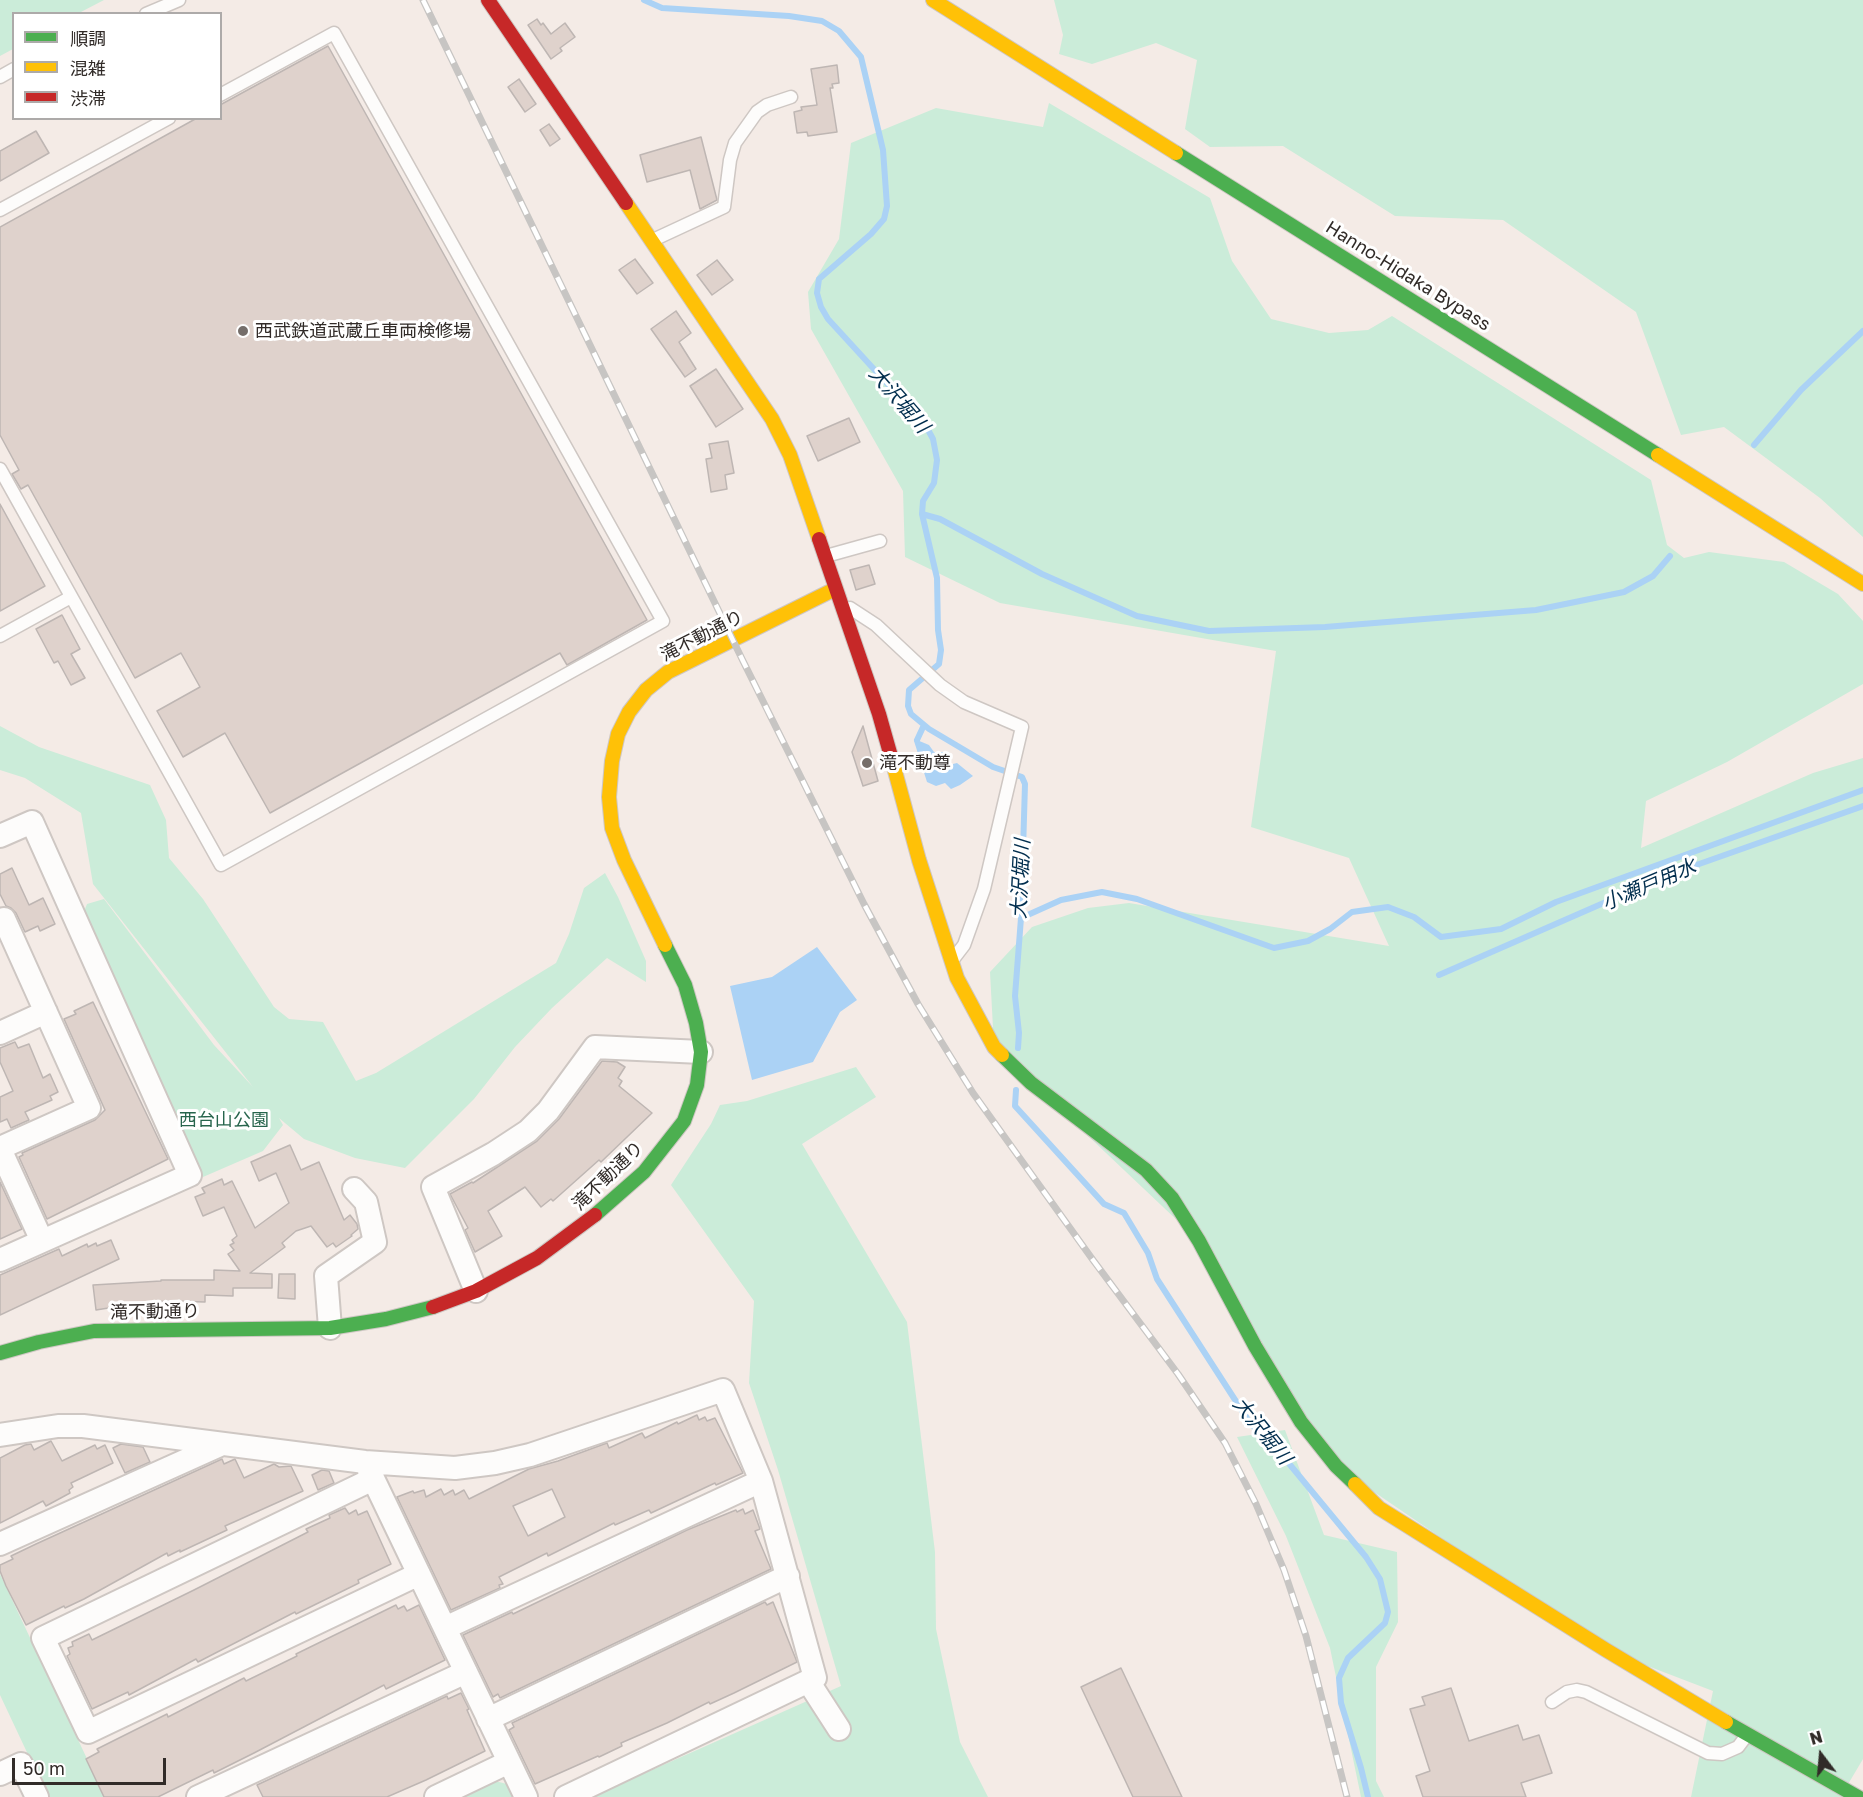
<!DOCTYPE html>
<html>
<head>
<meta charset="utf-8">
<style>
  body { margin:0 }
  #map { position:relative; width:1863px; height:1797px; overflow:hidden; background:#f4ebe6; font-family:"Golos Text","Noto Sans JP",sans-serif }
  canvas { display:block }
  .legend { position:absolute; left:12px; top:12px; width:210px; height:108px; box-sizing:border-box; background:#fff; border:2px solid #adaaa9; margin:0; padding:8px 10px; list-style:none; font-size:18px; color:#312b28 }
  .legend li { display:flex; align-items:center; gap:12px; height:30px }
  .legend b { width:30px; border:2px solid #adaaa9 }
  .north { position:absolute; left:1791px; top:1725px; width:60px; height:60px; -webkit-text-stroke:4px #fff; paint-order:stroke; rotate:344deg; font-size:16px; font-weight:700; line-height:24px; text-align:center; color:#312b28 }
  .north::after { content:''; display:block; margin:auto; width:21px; height:27px; background:#312b28; clip-path:polygon(50% 0,100% 100%,50% 72%,0 100%) }
  .scale { position:absolute; left:12px; top:1758px; width:154px; height:27px; box-sizing:border-box; border:3px solid #312b28; border-top:0; padding-left:8px; font-size:18px; line-height:21px; white-space:nowrap; color:#312b28; -webkit-text-stroke:4px #fff; paint-order:stroke }
</style>
</head>
<body>
<div id="map">
<canvas width="1863" height="1797"></canvas>
<ul class="legend">
<li><b style="height:8px;background:#4caf50"></b>順調</li>
<li><b style="height:8px;background:#ffc107"></b>混雑</li>
<li><b style="height:8px;background:#c62828"></b>渋滞</li>
</ul>
<div class="north">N</div>
<div class="scale">50 m</div>
</div>
<script>
const context = document.querySelector('canvas').getContext('2d');
context.lineJoin = 'round';
function fillPath(path, color) {
  context.fillStyle = color;
  context.fill(path, 'evenodd');
}
function shape(rows) {
  const path = new Path2D();
  for (const r of rows) {
    path.moveTo(r[0], r[1]);
    for (let i = 2; i < r.length; i += 2) path.lineTo(r[i], r[i + 1]);
  }
  return path;
}
function stroke(path, color, width, dash) {
  context.strokeStyle = color;
  context.lineWidth = width;
  context.lineCap = dash ? 'butt' : 'round';
  context.setLineDash(dash || []);
  context.stroke(path);
}
function drawText(font, color, halo, rows, align = 'center') {
  context.font = font + ' "Golos Text","Noto Sans JP",sans-serif';
  context.lineWidth = 6;
  context.setLineDash([]);
  context.textBaseline = 'middle';
  context.strokeStyle = halo;
  context.fillStyle = color;
  for (const [text, x, y, turn = 0] of rows) {
    context.save();
    context.translate(x, y);
    context.rotate((+turn || 0) * Math.PI / 180);
    context.textAlign = isNaN(turn) ? turn : align;
    if (halo) context.strokeText(text, 0, 0);
    context.fillText(text, 0, 0);
    context.restore();
  }
}
const green = shape([
  [0,0,104,0,79,13,14,14,13,49,0,56],
  [1054,0,1863,0,1863,537,1820,498,1724,427,1681,435,1636,312,1503,220,1395,216,1283,146,1210,147,1185,129,1197,60,1156,43,1092,64,1059,54,1063,35],
  [1049,103,1210,198,1232,261,1271,319,1329,333,1368,330,1392,316,1651,480,1667,545,1684,558,1709,552,1784,562,1838,594,1863,621,1863,684,1727,762,1646,801,1641,848,1813,773,1863,758,1863,1759,1841,1796,1842,1797,1691,1797,1713,1691,1606,1650,1336,1466,1199,1241,994,1047,990,972,1032,927,1088,908,1129,903,1389,946,1349,858,1251,827,1276,651,1000,603,905,557,903,491,811,329,808,292,839,239,851,143,936,108,1043,127],
  [0,726,39,747,150,785,166,820,169,858,203,899,274,1007,289,1019,323,1022,356,1081,376,1073,556,963,569,934,584,888,605,873,618,897,646,961,646,982,607,958,552,1008,515,1047,474,1099,405,1168,355,1158,304,1139,279,1118,283,1125,263,1151,203,1177,83,914,87,904,104,899,214,1045,253,1087,93,884,81,813,25,778,0,770],
  [856,1067,876,1097,802,1144,907,1322,935,1552,936,1629,960,1742,988,1797,591,1797,841,1686,778,1470,749,1383,754,1301,671,1185,711,1124,720,1105,747,1101],
  [1285,1430,1324,1535,1397,1552,1398,1622,1376,1667,1376,1781,1384,1797,1361,1797,1330,1648,1286,1536,1237,1437],
  [0,1574,105,1797,48,1797,0,1695],
  [495,1781,507,1784,513,1797,462,1797]
]);
const water = shape([
  [917,740,929,745,934,752,943,752,945,757,938,764,941,767,957,763,973,776,960,785,951,789,945,783,936,786,927,782,914,741],
  [817,947,857,1000,840,1012,813,1062,752,1080,730,986,772,977]
]);
const stream = shape([
  [644,0,662,8,789,16,822,21,839,31,861,57,883,150,887,206,884,219,871,234,819,279,817,293,821,307,828,319,926,426,933,439,937,460,934,483,923,501,922,514,937,578,938,630,941,650,939,664,909,690,908,706,911,714,929,729,993,767,1022,777,1025,784,1021,918,1015,996,1019,1033,1018,1048],
  [1754,445,1801,390,1863,331],
  [922,514,940,519,1042,574,1137,616,1209,631,1325,627,1536,610,1624,592,1653,576,1670,556],
  [917,740,924,725],
  [1021,918,1061,900,1102,892,1137,899,1274,948,1308,941,1330,929,1352,912,1388,907,1414,917,1441,937,1501,929,1556,902,1863,790],
  [1439,975,1615,898,1685,869,1863,806],
  [1016,1090,1015,1106,1104,1204,1124,1213,1148,1253,1157,1279,1250,1423,1277,1449,1366,1557,1380,1579,1388,1612,1385,1623,1348,1658,1339,1678,1341,1703,1361,1768,1368,1797]
]);
const building = shape([
  [537,19,541,25,543,23,551,34,565,23,575,37,560,48,562,51,551,59,528,25,537,19],
  [328,46,647,620,567,665,560,653,270,813,225,733,183,757,157,711,200,687,181,653,135,678,28,485,21,489,12,474,19,470,0,435,0,227,197,118,220,118,220,105,328,46],
  [837,65,839,83,832,84,833,88,830,88,837,132,808,136,807,132,797,133,794,112,802,110,801,107,817,105,811,69,837,65],
  [519,79,536,104,525,112,508,87,519,79],
  [549,124,560,139,550,146,540,130,549,124],
  [36,131,49,153,0,181,0,151,36,131],
  [701,137,717,200,700,209,690,170,647,182,640,155,701,137],
  [635,259,653,283,637,294,619,270,635,259],
  [717,260,733,280,712,295,697,275,717,260],
  [676,311,691,333,679,342,696,369,685,377,651,329,676,311],
  [716,369,743,409,716,427,690,386,716,369],
  [849,418,860,442,818,461,807,436,849,418],
  [728,441,734,473,725,475,727,489,711,492,706,459,712,458,709,444,728,441],
  [0,504,45,586,0,611,0,504],
  [869,565,875,584,856,590,850,570,869,565],
  [62,615,80,649,71,654,85,678,71,685,58,661,54,663,36,629,62,615],
  [863,726,878,781,863,786,852,752,863,726],
  [12,868,29,905,43,898,55,924,40,931,38,926,25,932,16,913,11,908,6,906,0,894,0,874,12,868],
  [93,1002,168,1159,47,1219,19,1157,23,1155,22,1153,95,1120,105,1110,64,1019,76,1014,74,1011,93,1002],
  [15,1042,18,1048,29,1044,43,1078,50,1074,58,1092,50,1096,52,1100,25,1112,29,1120,11,1128,7,1119,0,1122,0,1097,13,1091,0,1062,0,1048,15,1042],
  [602,1061,617,1062,625,1067,618,1078,622,1081,619,1086,652,1113,601,1162,599,1160,553,1201,551,1199,541,1207,525,1187,488,1211,502,1236,475,1252,465,1230,468,1228,450,1194,472,1182,473,1183,537,1141,559,1119,602,1061],
  [290,1145,301,1170,319,1162,344,1220,350,1215,357,1224,358,1229,351,1235,352,1236,336,1247,333,1243,327,1247,311,1226,296,1231,282,1243,285,1247,250,1273,272,1274,272,1288,233,1288,233,1296,205,1295,205,1302,171,1301,126,1303,127,1305,96,1310,93,1285,161,1281,161,1280,214,1280,214,1270,240,1271,228,1254,234,1250,230,1245,234,1243,232,1240,237,1236,224,1207,203,1216,195,1197,205,1193,202,1188,222,1179,224,1185,232,1181,255,1228,289,1203,276,1173,259,1181,251,1162,290,1145],
  [0,1182,22,1229,0,1239,0,1182],
  [111,1240,119,1259,0,1315,0,1275,59,1249,62,1256,87,1244,88,1247,96,1243,97,1246,111,1240],
  [279,1274,295,1274,295,1299,278,1298,279,1274],
  [697,1415,699,1420,705,1417,707,1421,715,1418,743,1473,716,1485,715,1483,651,1513,649,1510,615,1525,614,1523,548,1556,547,1553,499,1577,503,1584,499,1585,500,1588,451,1610,397,1497,413,1491,414,1493,424,1490,426,1497,441,1489,444,1495,453,1490,455,1495,464,1490,469,1499,529,1469,558,1461,607,1443,609,1448,642,1433,645,1438,677,1422,678,1424,697,1415],
  [552,1489,565,1517,528,1536,513,1506,552,1489],
  [51,1441,62,1461,95,1445,97,1449,105,1445,113,1463,71,1483,73,1487,69,1490,70,1493,46,1506,43,1501,0,1523,0,1458,25,1445,31,1444,34,1450,51,1441],
  [121,1444,143,1447,150,1462,125,1473,113,1448,121,1444],
  [222,1459,224,1464,235,1459,244,1478,274,1464,279,1467,291,1466,303,1491,225,1526,227,1530,180,1552,180,1550,168,1556,167,1553,84,1599,65,1608,64,1606,26,1625,6,1586,0,1571,0,1565,13,1559,11,1556,36,1544,222,1459],
  [322,1470,329,1471,334,1483,318,1490,312,1475,322,1470],
  [345,1508,349,1514,356,1510,358,1515,367,1511,391,1564,358,1580,359,1583,296,1614,295,1612,198,1662,196,1659,129,1695,128,1692,92,1709,67,1656,70,1654,68,1648,73,1646,72,1642,89,1634,92,1640,194,1590,308,1532,306,1529,330,1518,329,1515,345,1508],
  [743,1509,745,1514,753,1510,760,1529,755,1531,771,1569,500,1698,498,1694,493,1697,463,1635,512,1612,513,1614,687,1530,736,1510,737,1512,743,1509],
  [765,1602,767,1605,773,1602,797,1662,734,1693,710,1704,709,1702,667,1723,621,1743,622,1746,599,1757,598,1756,535,1784,509,1730,514,1727,512,1723,765,1602],
  [396,1605,398,1609,404,1606,407,1611,419,1605,445,1660,386,1689,384,1685,254,1753,214,1773,213,1770,158,1797,104,1797,86,1759,99,1752,97,1749,167,1714,168,1717,244,1678,246,1681,297,1656,296,1654,396,1605],
  [1121,1668,1182,1797,1133,1797,1081,1687,1121,1668],
  [1451,1688,1469,1741,1518,1725,1523,1740,1539,1735,1552,1773,1521,1783,1526,1797,1423,1797,1416,1776,1430,1771,1410,1709,1425,1705,1422,1697,1451,1688],
  [461,1693,469,1709,467,1710,485,1751,426,1780,387,1797,263,1797,257,1785,447,1696,448,1699,461,1693]
]);
const lane = shape([
  [146,14,179,0],
  [0,77,14,69],
  [0,210,169,118],
  [653,240,724,207,730,160,735,143,757,112,767,105,791,97],
  [0,469,221,865,663,621,334,33,220,95],
  [826,556,880,541],
  [850,608,876,625,940,685,964,702,1022,727,984,889,964,945,954,958],
  [0,636,71,597],
  [1552,1702,1567,1692,1577,1690,1586,1692,1708,1753,1722,1754,1738,1747,1747,1735]
]);
const street = shape([
  [0,836,32,822,190,1175,0,1260],
  [0,921,4,919,89,1108,0,1148],
  [0,1033,46,1012],
  [0,1149,42,1241],
  [476,1291,433,1187,493,1154,528,1131,548,1111,595,1047,701,1052],
  [330,1328,326,1276,375,1242,366,1202,354,1189],
  [0,1435,58,1426,83,1426,365,1462,455,1468,495,1463,530,1455,723,1390,761,1481,815,1678,566,1797],
  [367,1466,526,1797],
  [373,1479,43,1638,88,1732,419,1574],
  [0,1544,220,1445],
  [445,1628,761,1481],
  [808,1681,839,1729],
  [488,1719,788,1576],
  [0,1774,21,1764,37,1797],
  [198,1797,466,1672],
  [436,1797,509,1762]
]);
const fast = shape([
  [1176,153,1658,455],
  [1002,1055,1031,1083,1146,1170,1172,1198,1199,1241,1255,1346,1301,1422,1336,1466,1355,1484],
  [595,1215,644,1172,684,1121,697,1085,701,1052,696,1023,685,985,665,945],
  [0,1353,39,1342,94,1331,330,1328,386,1319,433,1307],
  [1726,1722,1858,1797]
]);
const slow = shape([
  [933,0,1176,153],
  [626,203,772,419,790,455,819,539],
  [1658,455,1863,584],
  [892,760,919,860,957,978,994,1047,1002,1055],
  [665,945,624,860,612,828,609,797,612,761,618,734,629,712,646,690,668,672,835,589],
  [1355,1484,1379,1508,1606,1650,1726,1722]
]);
const jam = shape([
  [488,0,626,203],
  [819,539,879,714,892,760],
  [433,1307,476,1291,537,1258,595,1215]
]);
const rail = shape([
  [423,0,743,661,864,904,918,1004,973,1093,1093,1260,1178,1374,1225,1443,1256,1504,1284,1570,1306,1636,1347,1797]
]);
const markers = [
  [243,331,6,"#756e6a"],
  [867,763,6,"#756e6a"]
];
const streetNames = [
  ["Hanno-Hidaka Bypass",1408,276,32],
  ["滝不動通り",702,636,-27],
  ["滝不動通り",608,1176,-44],
  ["滝不動通り",155,1312,-1]
];
const poiNames = [
  ["西武鉄道武蔵丘車両検修場",255,331],
  ["滝不動尊",879,763]
];
const parkNames = [
  ["西台山公園",224,1120]
];
const waterNames = [
  ["大沢堀川",899,400,49],
  ["大沢堀川",1021,879,-87],
  ["小瀬戸用水",1649,885,-23],
  ["大沢堀川",1262,1431,51]
];
fillPath(green, '#cbecd9');
fillPath(water, '#abd2f5');
stroke(stream, '#abd2f5', 6);
fillPath(building, '#dfd2cc');
stroke(building, '#beb6b3', 1.5);
stroke(lane, '#cec7c3', 15);
stroke(street, '#cec7c3', 26);
stroke(fast, '#cec7c3', 16);
stroke(slow, '#cec7c3', 16);
stroke(jam, '#cec7c3', 16);
stroke(lane, '#fdfcfb', 12);
stroke(street, '#fdfcfb', 22);
stroke(fast, '#4caf50', 14);
stroke(slow, '#ffc107', 14);
stroke(jam, '#c62828', 14);
stroke(rail, '#c7c5c3', 7);
stroke(rail, '#fff', 4.5, [14]);
for (const [x, y, r, color] of markers) {
  const dot = new Path2D();
  dot.arc(x, y, r, 0, 2 * Math.PI);
  context.fillStyle = color;
  context.fill(dot);
  stroke(dot, '#fff', 2);
}
drawText('18px', '#312b28', '#fff', streetNames);
drawText('18px', '#312b28', '#fff', poiNames, 'left');
drawText('18px', '#27654d', '#fff', parkNames);
drawText('italic 20px', '#002d4d', '#fff', waterNames);
</script>
</body>
</html>
